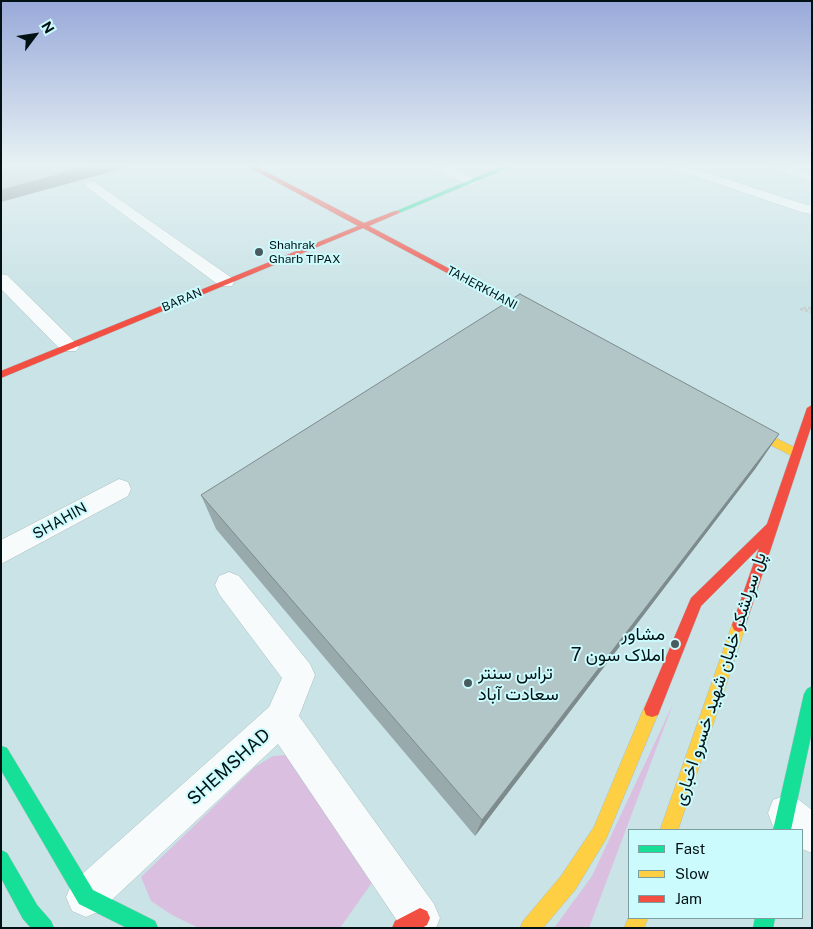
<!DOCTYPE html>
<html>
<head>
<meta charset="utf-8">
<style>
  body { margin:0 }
  #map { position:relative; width:813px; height:929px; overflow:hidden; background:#cae3e6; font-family:"Public Sans",sans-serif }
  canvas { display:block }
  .frame { position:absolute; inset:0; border:2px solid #021214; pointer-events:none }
  .legend { position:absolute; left:628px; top:829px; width:175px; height:90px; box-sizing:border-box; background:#ccfbfe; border:1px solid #7b9ea0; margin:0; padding:6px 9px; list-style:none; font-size:15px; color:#021214 }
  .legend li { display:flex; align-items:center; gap:10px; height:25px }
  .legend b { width:25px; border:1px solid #7b9ea0 }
  .north { position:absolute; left:10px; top:10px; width:50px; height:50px; -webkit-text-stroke:4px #ccfbfe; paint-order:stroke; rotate:59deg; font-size:14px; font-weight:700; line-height:20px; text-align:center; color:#021214 }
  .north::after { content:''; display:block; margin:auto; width:18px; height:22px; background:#021214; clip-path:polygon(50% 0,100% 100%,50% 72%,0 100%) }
</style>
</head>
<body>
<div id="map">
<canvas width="813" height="929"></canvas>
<div class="frame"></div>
<ul class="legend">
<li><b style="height:6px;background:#16e098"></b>Fast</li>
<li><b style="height:6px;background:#ffcf43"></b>Slow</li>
<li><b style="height:6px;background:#f24e42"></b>Jam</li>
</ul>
<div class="north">N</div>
</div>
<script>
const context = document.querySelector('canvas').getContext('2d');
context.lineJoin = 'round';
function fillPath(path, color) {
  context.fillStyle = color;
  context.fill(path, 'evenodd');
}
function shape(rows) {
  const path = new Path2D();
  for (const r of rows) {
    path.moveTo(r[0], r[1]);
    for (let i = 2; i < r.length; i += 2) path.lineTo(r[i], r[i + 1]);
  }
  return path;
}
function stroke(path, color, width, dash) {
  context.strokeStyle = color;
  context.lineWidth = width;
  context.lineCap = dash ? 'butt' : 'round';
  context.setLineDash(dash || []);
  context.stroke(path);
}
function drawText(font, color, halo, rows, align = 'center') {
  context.font = font + ' "Public Sans",Vazirmatn,sans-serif';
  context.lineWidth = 4;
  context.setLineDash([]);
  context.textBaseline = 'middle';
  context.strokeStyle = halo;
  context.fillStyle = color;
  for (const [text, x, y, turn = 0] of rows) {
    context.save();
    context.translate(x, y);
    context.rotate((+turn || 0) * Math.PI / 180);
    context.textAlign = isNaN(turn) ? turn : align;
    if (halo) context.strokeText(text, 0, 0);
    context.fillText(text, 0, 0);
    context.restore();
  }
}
const green = shape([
  [673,704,589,928,554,928,592,876],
  [288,755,376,877,340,928,199,928,172,915,151,901,141,877,255,767,273,756]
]);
const path = shape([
  [803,308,812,308],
  [800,309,812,312]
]);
const street = shape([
  [428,165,446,165,479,181,472,185,467,184,428,165],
  [663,165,683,165,807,205,812,204,812,214,804,213,663,165],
  [762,165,783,165,812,174,812,182,762,165],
  [93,181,232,278,234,282,232,286,220,286,88,188,86,185,88,182,93,181],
  [1,274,7,275,76,343,79,347,76,351,62,351,1,289,1,274],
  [119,479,128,482,131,489,128,496,1,564,1,540,119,479],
  [229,572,239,576,310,664,315,675,299,716,434,904,440,918,436,928,402,928,278,744,100,911,86,917,72,911,66,897,72,883,269,707,282,678,219,594,215,585,219,576,229,572],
  [786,795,799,800,812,810,812,853,802,849,802,830,778,830,773,826,768,813,773,800,786,795]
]);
const fast = shape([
  [506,165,515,165,399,213,394,212,506,165],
  [812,686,812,731,791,830,773,830,804,694,807,689,812,686],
  [1,746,7,748,93,890,155,921,158,928,127,928,79,904,1,770,1,746],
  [1,850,7,853,37,905,51,921,54,928,31,928,23,919,1,878,1,850],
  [755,918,775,918,773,928,753,928,755,918]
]);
const slow = shape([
  [739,420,800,450,802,453,796,457,792,456,735,427,734,424,735,421,739,420],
  [739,618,744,620,746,625,678,830,660,830,732,625,734,620,739,618],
  [652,701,658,703,660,709,606,839,575,890,543,928,520,928,523,921,561,876,594,827,646,703,652,701],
  [629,916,629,918,648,918,644,928,624,928,629,916]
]);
const jam = shape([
  [245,165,253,165,364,223,395,211,399,211,399,213,369,226,544,319,543,321,537,321,363,228,1,378,1,371,358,226,245,165],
  [812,405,812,424,744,630,739,632,734,630,732,625,759,548,701,606,658,715,652,717,646,715,644,709,691,598,767,524,807,408,812,405],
  [420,908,427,911,430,918,427,925,422,928,392,928,395,921,420,908]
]);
const wall = shape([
  [779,434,755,469,475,836,216,529,201,495]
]);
const shadedWall = shape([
  [94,165,136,165,1,202,1,190],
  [779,434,755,469,475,836,482,820]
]);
const building = shape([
  [10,165,94,165,1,190,1,167,10,165],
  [520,294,779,434,482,820,201,495,520,294]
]);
const markers = [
  [259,252,5,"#485b5e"],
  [675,644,5,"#485b5e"],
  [468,683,5,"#485b5e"]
];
const farPoinames = [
  ["Shahrak",269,245],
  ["Gharb TIPAX",269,259]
];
const farStreetnames = [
  ["TAHERKHANI",482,288,28],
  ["BARAN",182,300,-23]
];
const streetNames = [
  ["SHAHIN",60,521,-29]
];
const nearPoinames = [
  ["مشاور",665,634],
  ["املاک سون 7",665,655],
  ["تراس سنتر",478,673,"left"],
  ["سعادت آباد",478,694,"left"]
];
const nearStreetnames = [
  ["پل سرلشکر خلبان شهید خسرو اخباری",720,679,-72],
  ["SHEMSHAD",229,767,-42]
];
fillPath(green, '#dbbfe0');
stroke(street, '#aabec0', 1);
stroke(fast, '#aabec0', 1);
stroke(slow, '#aabec0', 1);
stroke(jam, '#aabec0', 1);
stroke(path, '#c8cfd0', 2.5, [3, 2]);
fillPath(street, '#f7fbfb');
fillPath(fast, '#16e098');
fillPath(slow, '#ffcf43');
fillPath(jam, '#f24e42');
fillPath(wall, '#99aaac');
fillPath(shadedWall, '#7d8b8c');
fillPath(building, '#b2c6c8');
stroke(building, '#7d8b8c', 1);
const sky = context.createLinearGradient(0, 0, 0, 295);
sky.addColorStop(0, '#99a9d9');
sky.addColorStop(0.56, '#e7f2f4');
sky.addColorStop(1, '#e7f2f400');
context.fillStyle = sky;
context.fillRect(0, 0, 813, 295);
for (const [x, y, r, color] of markers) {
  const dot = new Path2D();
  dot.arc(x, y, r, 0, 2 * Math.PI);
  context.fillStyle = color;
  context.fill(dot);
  stroke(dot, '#ccfbfe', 2);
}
drawText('12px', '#021214', '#ccfbfe', farPoinames, 'left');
drawText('12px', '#021214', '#ccfbfe', farStreetnames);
drawText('15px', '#021214', '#ccfbfe', streetNames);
drawText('18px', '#021214', '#ccfbfe', nearPoinames, 'right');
drawText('18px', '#021214', '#ccfbfe', nearStreetnames);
</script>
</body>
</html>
